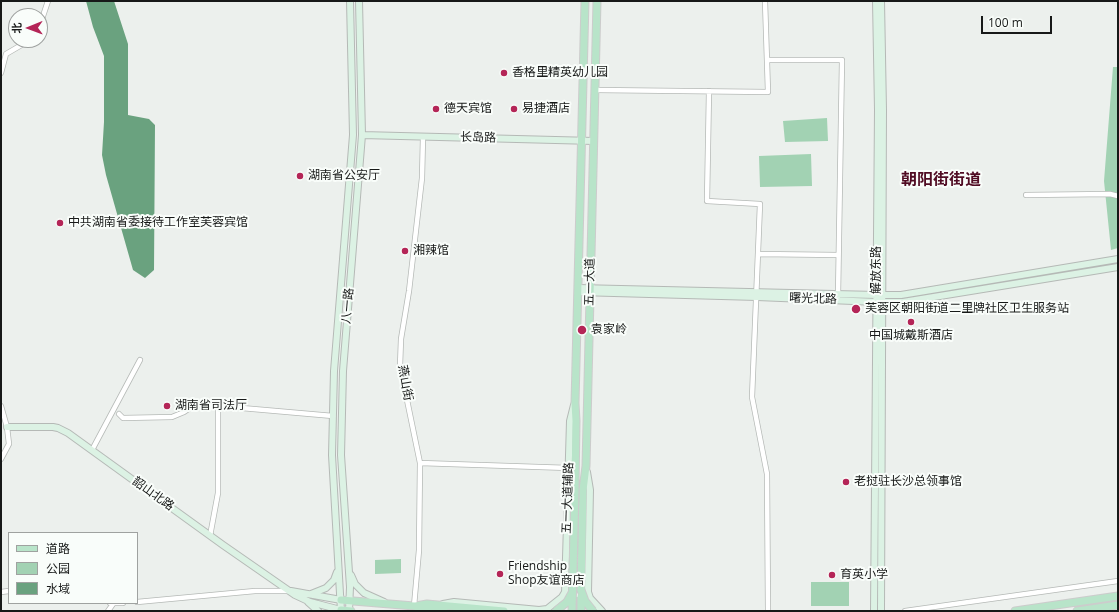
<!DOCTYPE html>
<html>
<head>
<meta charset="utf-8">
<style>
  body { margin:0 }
  #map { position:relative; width:1119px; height:612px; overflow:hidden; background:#ecf0ed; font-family:"Open Sans","Noto Sans SC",sans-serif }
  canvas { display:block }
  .frame { position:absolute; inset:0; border:2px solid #171918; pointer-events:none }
  .legend { position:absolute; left:8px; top:532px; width:130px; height:72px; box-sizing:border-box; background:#f9fdfa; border:1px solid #9fa2a0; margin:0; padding:5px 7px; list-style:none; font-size:12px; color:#171918 }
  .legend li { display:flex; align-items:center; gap:8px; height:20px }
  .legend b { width:20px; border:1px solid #9fa2a0 }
  .north { position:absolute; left:8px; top:8px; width:40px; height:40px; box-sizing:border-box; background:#f9fdfa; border:1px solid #9fa2a0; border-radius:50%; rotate:269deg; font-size:11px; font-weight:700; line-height:16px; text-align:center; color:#171918 }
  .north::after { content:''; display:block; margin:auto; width:14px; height:18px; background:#b42557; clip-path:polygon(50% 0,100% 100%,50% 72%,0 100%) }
  .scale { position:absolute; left:981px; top:16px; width:71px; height:18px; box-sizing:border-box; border:2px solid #171918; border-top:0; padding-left:5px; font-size:12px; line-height:14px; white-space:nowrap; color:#171918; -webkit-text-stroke:3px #f9fdfa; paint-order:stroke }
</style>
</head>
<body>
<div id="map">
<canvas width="1119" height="612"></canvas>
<div class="frame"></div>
<ul class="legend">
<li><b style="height:5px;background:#b8e4c9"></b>道路</li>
<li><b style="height:11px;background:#a2d2b3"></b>公园</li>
<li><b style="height:11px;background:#6aa27f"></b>水域</li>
</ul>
<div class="north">北</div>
<div class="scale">100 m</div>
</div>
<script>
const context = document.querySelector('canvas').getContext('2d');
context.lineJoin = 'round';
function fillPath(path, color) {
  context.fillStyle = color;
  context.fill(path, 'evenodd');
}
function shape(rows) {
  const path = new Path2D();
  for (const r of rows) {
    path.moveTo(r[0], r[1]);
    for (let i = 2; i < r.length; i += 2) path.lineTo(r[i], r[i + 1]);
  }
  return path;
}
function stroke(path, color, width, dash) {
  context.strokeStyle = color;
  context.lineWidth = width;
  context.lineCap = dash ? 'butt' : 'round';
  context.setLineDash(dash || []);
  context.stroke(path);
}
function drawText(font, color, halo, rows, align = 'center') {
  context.font = font + ' "Open Sans","Noto Sans SC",sans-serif';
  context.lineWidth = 4;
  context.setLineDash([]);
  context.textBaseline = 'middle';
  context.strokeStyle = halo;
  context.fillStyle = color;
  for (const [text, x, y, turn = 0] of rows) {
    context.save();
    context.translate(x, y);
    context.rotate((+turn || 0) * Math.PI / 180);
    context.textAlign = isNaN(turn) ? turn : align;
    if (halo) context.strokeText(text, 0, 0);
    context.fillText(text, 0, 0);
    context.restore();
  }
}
const green = shape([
  [1113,67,1118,67,1118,248,1111,250,1104,181],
  [827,118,828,141,785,142,783,121],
  [811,154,812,186,760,187,759,156],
  [401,559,401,573,375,574,375,560],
  [811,582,849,582,849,606,811,606]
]);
const water = shape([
  [86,1,114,1,128,44,128,115,149,119,155,125,154,270,145,278,133,270,106,175,102,155,104,122,104,56,93,27]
]);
const street = shape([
  [40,25,48,1],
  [767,60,842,60,838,296],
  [1,73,6,54,30,40],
  [596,90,768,92,765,1],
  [709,91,707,201,760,204,752,397,767,474,768,611],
  [1026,195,1110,194,1118,196],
  [758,254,838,255],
  [1,406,7,427,9,444,1,459],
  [119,414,123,418,172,417,184,412,196,404,333,416],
  [92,450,140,360],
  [420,463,569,468],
  [210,536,218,493,218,406],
  [1,592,9,591],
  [137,602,255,591,289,591],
  [110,603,123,603],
  [414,606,419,550,420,463,400,366,401,339,409,291,422,178,423,137],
  [108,611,113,604],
  [905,611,1118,581]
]);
const secondary = shape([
  [362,135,594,141],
  [578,288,877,295,901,295,1118,259],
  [578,292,757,297,877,302,903,302,1118,267],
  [7,427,53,427,58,428,68,433,223,545,295,595,310,602,341,610],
  [587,472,590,490,588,592,590,598,602,611],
  [351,575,355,584,364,593,384,602],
  [291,591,341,600],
  [311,594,326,588,334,580,337,572],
  [308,602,318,611],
  [443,604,454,602,539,610,547,609],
  [547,609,562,597,565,592,570,421,574,405],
  [341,611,332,455,334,371,353,135,350,1],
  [349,611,350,587,341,455,343,371,362,135,359,1],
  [874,611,878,110,876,1],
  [881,611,883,110,881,1]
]);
const primary = shape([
  [568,490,573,475],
  [575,490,576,421,575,403,585,1],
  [581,590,583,490,586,466,597,1],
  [341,600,414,606,426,609,444,611],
  [416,606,427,604,504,611],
  [341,610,351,611],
  [1015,611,1118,596],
  [1077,611,1118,605]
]);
const primaryBridge = shape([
  [581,590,585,601,593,611],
  [556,611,567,602,572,593],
  [572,611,575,490],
  [581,611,581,597]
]);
const markers = [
  [504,73,4,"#b42557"],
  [436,109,4,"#b42557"],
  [514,109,4,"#b42557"],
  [300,176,4,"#b42557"],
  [60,223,4,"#b42557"],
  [405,251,4,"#b42557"],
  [856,309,5,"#b42557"],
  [911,322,4,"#b42557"],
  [582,330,5,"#b42557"],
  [167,406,4,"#b42557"],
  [846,482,4,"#b42557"],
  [500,574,4,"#b42557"],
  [832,575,4,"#b42557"]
];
const poiNames = [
  ["香格里精英幼儿园",512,73],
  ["德天宾馆",444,109],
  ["易捷酒店",522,109],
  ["湖南省公安厅",308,176],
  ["中共湖南省委接待工作室芙蓉宾馆",68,223],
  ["湘辣馆",413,251],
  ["芙蓉区朝阳街道二里牌社区卫生服务站",865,309],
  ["袁家岭",591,330],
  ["中国城戴斯酒店",911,336,"center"],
  ["湖南省司法厅",175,406],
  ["老挝驻长沙总领事馆",854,482],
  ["Friendship",508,567],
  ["Shop友谊商店",508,581],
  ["育英小学",840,575]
];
const streetNames = [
  ["长岛路",478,138,1],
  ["解放东路",877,270,-90],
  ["五一大道",590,282,-89],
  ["曙光北路",813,299,2],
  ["八一路",348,306,-85],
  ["燕山街",405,383,80],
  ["韶山北路",153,494,36],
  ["五一大道辅路",568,498,-88]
];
const districtNames = [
  ["朝阳街街道",941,180]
];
fillPath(green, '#a2d2b3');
fillPath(water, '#6aa27f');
stroke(street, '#b5b9b6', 6);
stroke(secondary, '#b5b9b6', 8);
stroke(primary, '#ccc', 9);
stroke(street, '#fff', 4.5);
stroke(secondary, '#dcf2e4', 6);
stroke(primary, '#b8e4c9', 7);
stroke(primaryBridge, '#ccc', 9, []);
stroke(primaryBridge, '#b8e4c9', 7);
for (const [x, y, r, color] of markers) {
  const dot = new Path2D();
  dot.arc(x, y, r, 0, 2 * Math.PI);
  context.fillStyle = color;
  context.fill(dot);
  stroke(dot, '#f9fdfa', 1.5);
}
drawText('12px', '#171918', '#f9fdfa', poiNames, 'left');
drawText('12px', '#171918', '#f9fdfa', streetNames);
drawText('bold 16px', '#500c23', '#f9fdfa', districtNames);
</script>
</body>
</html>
